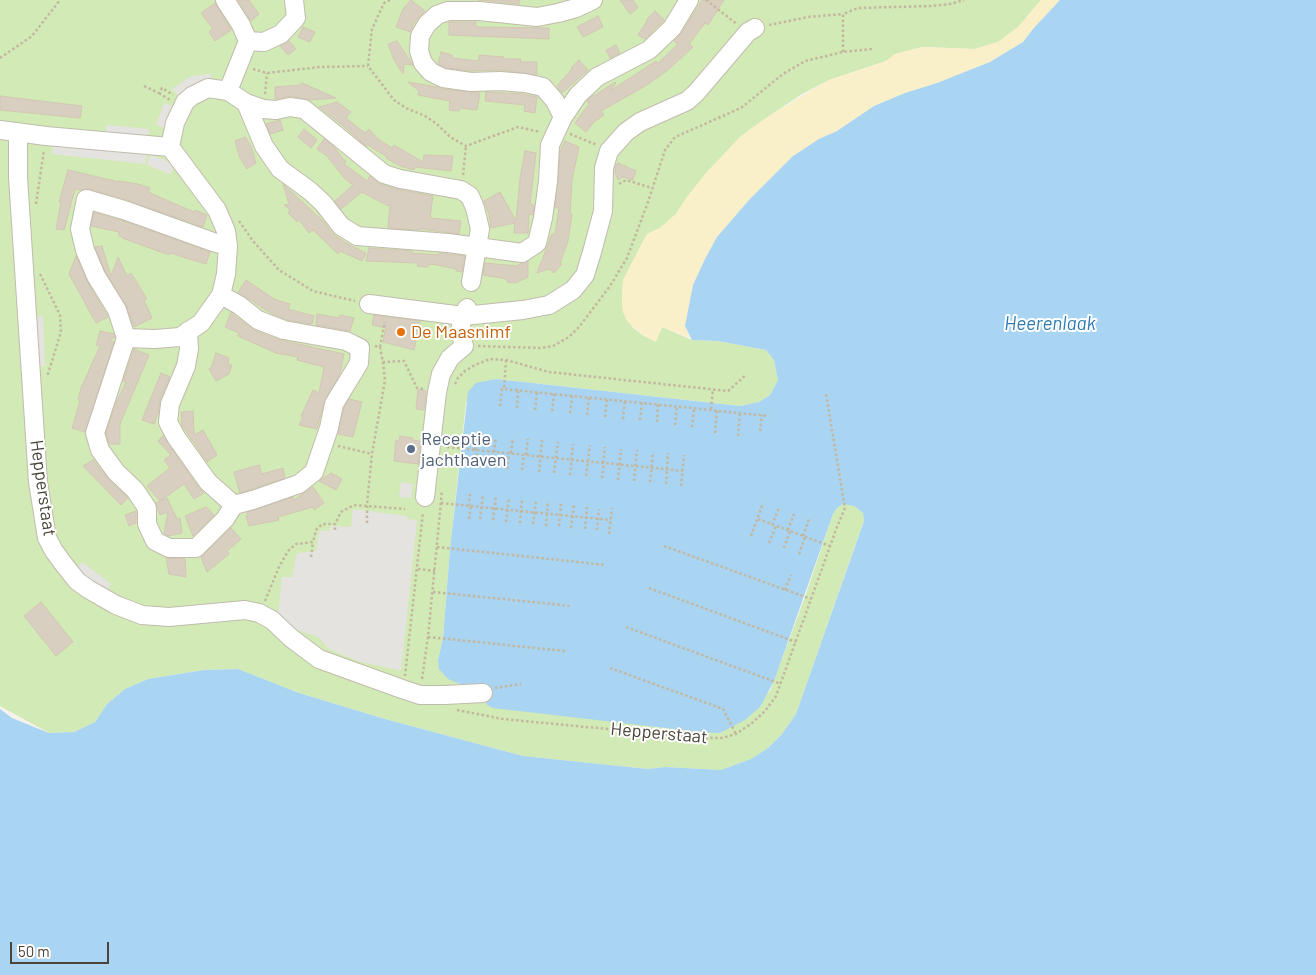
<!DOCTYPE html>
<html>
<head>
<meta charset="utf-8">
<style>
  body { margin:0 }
  #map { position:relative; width:1316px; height:975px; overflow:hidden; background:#f6f3ec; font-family:Barlow,sans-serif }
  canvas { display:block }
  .scale { position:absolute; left:10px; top:942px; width:99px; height:22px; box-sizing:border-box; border:2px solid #4b4439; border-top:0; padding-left:6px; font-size:15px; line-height:18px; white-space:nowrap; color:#4b4439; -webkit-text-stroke:4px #fff; paint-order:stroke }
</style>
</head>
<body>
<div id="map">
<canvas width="1316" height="975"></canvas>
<div class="scale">50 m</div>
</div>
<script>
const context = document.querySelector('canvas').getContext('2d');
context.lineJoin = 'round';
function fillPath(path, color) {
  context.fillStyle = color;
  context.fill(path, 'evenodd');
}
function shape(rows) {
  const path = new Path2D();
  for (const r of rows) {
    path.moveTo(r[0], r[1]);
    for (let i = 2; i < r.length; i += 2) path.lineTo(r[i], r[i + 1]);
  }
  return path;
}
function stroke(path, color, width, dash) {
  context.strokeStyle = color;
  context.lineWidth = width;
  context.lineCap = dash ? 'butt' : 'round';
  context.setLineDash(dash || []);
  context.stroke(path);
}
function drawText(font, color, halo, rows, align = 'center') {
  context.font = font + ' Barlow,sans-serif';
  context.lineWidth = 4;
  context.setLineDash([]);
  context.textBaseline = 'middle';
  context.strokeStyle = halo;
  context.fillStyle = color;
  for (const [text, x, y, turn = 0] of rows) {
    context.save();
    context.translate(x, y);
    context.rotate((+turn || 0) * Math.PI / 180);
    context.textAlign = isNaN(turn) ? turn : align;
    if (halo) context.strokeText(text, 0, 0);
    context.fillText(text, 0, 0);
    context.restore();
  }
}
const green = shape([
  [0,0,1041,0,1018,27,998,42,975,49,923,47,895,54,886,61,829,80,802,94,769,116,741,136,707,172,687,197,676,214,660,228,647,234,623,280,622,301,623,312,633,328,644,336,656,341,662,327,692,340,718,341,766,350,774,360,778,380,770,395,759,402,740,406,496,379,466,402,450,549,443,638,438,660,460,685,474,689,720,733,731,726,770,691,805,597,833,514,837,508,843,504,854,506,863,513,864,520,796,714,782,734,768,748,752,759,721,770,665,767,648,769,523,756,385,719,299,693,238,669,204,670,148,679,125,689,107,704,95,722,74,732,49,733,0,706]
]);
const sand = shape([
  [1041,0,1060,0,1033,29,1023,42,990,62,937,83,905,93,874,106,837,131,819,139,793,156,749,200,717,237,705,259,693,285,685,326,690,338,662,327,656,342,644,336,627,321,623,312,622,301,623,280,647,234,660,228,676,214,687,197,707,172,741,136,769,116,829,80,886,61,895,54,923,47,975,49,998,42,1018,27]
]);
const parking = shape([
  [210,74,213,82,179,96,172,89,191,76],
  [164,103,173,106,165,128,156,125],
  [106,125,149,129,148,138,106,135],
  [53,144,147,154,145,164,52,154],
  [150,155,165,160,175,167,170,174,147,165],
  [43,316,45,366,38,367,35,317],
  [401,482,413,484,411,498,399,497],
  [353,509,407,516,407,519,417,520,401,671,358,661,329,649,318,637,298,630,278,616,282,577,292,577,295,559,298,553,316,551,319,531,329,531,330,526,351,527],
  [82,562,111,584,105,592,75,570]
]);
const water = shape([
  [1060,0,1316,0,1316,975,0,975,0,709,12,718,49,733,74,732,95,722,107,704,125,689,148,679,204,670,238,669,299,693,385,719,523,756,648,769,665,767,721,770,751,759,768,748,782,734,796,714,864,521,863,513,854,506,843,504,837,508,833,514,774,681,760,707,745,720,720,733,700,732,493,708,487,705,482,693,448,679,439,669,438,660,443,638,450,549,468,392,476,383,496,379,740,406,759,402,770,395,778,380,774,360,766,350,718,341,692,340,685,326,693,285,705,259,717,237,749,200,793,156,819,139,837,131,874,106,905,93,937,83,990,62,1023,42,1033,29]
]);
const building = shape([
  [238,0,249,0,259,14,251,21,238,0],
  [411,0,425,11,414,23,410,32,396,27,403,9,411,0],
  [479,0,520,0,519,4,479,0],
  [620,0,633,0,638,8,630,14,620,0],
  [702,0,724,0,708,25,705,23,689,44,693,47,668,70,647,85,601,111,604,115,594,122,586,132,575,123,589,104,587,101,593,95,594,96,615,82,616,83,610,91,656,61,658,63,678,44,674,41,681,34,702,0],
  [215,3,231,30,215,41,209,32,213,29,201,13,215,3],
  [655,11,664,20,645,39,638,35,647,21,646,20,655,11],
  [598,16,603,27,583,37,577,27,598,16],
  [449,22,476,22,476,27,549,28,549,39,449,35,449,22],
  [303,27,315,32,310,42,298,37,303,27],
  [289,41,296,49,288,55,280,46,289,41],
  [397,41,413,65,404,64,403,74,394,60,388,44,397,41],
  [616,45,620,53,610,58,606,50,616,45],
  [441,52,452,55,452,58,479,61,479,55,504,57,504,59,521,59,520,62,537,62,537,75,501,70,469,71,446,68,438,64,441,52],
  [579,60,588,70,562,93,557,86,572,69,571,68,579,60],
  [408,82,437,87,443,89,480,93,477,110,460,108,459,111,449,110,450,101,418,95,419,91,408,82],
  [302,83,336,98,309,100,291,96,275,99,275,87,300,85,302,83],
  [486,92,523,94,537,97,535,113,524,111,525,105,485,101,486,92],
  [0,96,82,106,80,118,0,110,0,96],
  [337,102,351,112,346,118,365,133,369,129,378,139,392,148,394,145,423,162,424,155,453,156,451,171,415,167,414,170,400,166,386,158,387,157,368,145,366,146,341,124,319,107,337,102],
  [280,120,283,130,270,134,266,124,280,120],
  [304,129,317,140,311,148,298,137,304,129],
  [245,137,251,146,256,163,247,169,240,158,235,141,245,137],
  [324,139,333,146,346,162,344,164,367,181,370,176,380,184,397,189,433,196,430,218,461,221,459,234,420,229,420,230,388,228,390,204,388,206,362,192,341,209,335,201,353,185,344,178,328,157,317,149,324,139],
  [565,141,579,147,572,180,570,214,572,214,568,241,560,263,562,264,554,273,549,269,537,273,552,234,555,235,559,208,555,208,560,151,565,141],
  [525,151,536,153,530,204,534,205,533,215,529,214,528,233,514,233,515,223,491,228,489,214,484,201,500,192,516,221,520,179,525,151],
  [618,163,636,171,633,180,623,177,618,180,615,173,616,165,618,163],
  [68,170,119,182,119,181,138,184,150,188,148,192,194,212,195,210,207,215,203,227,127,200,89,189,81,190,75,189,64,230,56,229,61,202,59,202,68,170],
  [283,184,323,221,333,234,344,242,366,253,362,261,340,251,338,254,313,230,309,233,299,220,297,222,288,213,290,210,284,205,289,204,283,184],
  [94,212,121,220,210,252,206,264,170,253,169,255,122,238,124,238,119,236,119,232,91,226,94,212],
  [102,246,111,276,118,257,127,276,131,273,147,299,144,300,152,318,134,327,126,305,105,271,95,247,102,246],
  [369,248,412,251,412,253,438,255,439,253,465,256,462,272,456,271,456,269,437,265,429,264,428,267,417,266,418,263,366,261,369,248],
  [76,256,87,281,108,317,96,323,69,274,76,256],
  [528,261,528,277,515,283,507,282,507,279,483,275,485,263,516,266,528,261],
  [246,280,274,299,290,304,288,309,314,316,312,324,287,320,272,314,238,292,246,280],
  [231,313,254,330,280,340,344,354,340,374,324,402,317,429,299,425,303,417,301,416,313,390,319,393,324,367,297,360,298,357,276,353,238,336,239,333,225,327,231,313],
  [317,314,339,318,340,315,354,318,350,331,316,325,317,314],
  [374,315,420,321,414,350,383,342,386,328,372,325,374,315],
  [100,331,114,334,115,337,109,340,114,342,85,432,72,428,80,401,78,400,81,388,101,344,96,346,100,331],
  [134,349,149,355,120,424,120,444,109,444,106,433,116,403,126,382,123,381,134,349],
  [216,353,229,358,228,364,232,365,229,374,216,381,209,369,212,366,216,353],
  [161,373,170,377,160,400,158,413,154,424,142,420,161,373],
  [418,390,426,391,424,410,416,409,418,390],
  [349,399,362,402,353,437,338,434,344,408,349,399],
  [193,411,194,435,203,430,217,455,207,462,182,425,181,412,193,411],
  [163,436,199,488,204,493,194,499,184,484,160,501,167,498,177,519,180,518,182,533,168,536,164,533,168,512,160,515,156,503,160,501,147,486,170,468,164,460,171,455,158,441,163,436],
  [400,436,413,438,412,440,421,441,418,464,394,461,396,440,399,441,400,436],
  [93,460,109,480,128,498,121,505,83,466,93,460],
  [259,465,262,474,283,468,285,478,240,493,234,472,259,465],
  [331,473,342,479,336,490,319,481,331,473],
  [313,487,324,503,314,510,313,507,278,517,279,520,249,526,246,516,248,516,247,512,293,497,294,500,313,487],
  [206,507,214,515,193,536,185,516,206,507],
  [136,511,136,523,129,526,125,515,136,511],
  [231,528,241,539,227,551,229,554,207,572,201,557,231,528],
  [166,558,185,559,186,577,169,574,166,558],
  [41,602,73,642,56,656,24,616,41,602]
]);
const path = shape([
  [390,0,384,3,372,29,368,66,394,100,406,108,425,116,437,124,450,137,466,146,518,127,540,132],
  [706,0,737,24],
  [769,25,808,17,843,14],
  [843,52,843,14,858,8,932,6,950,4,964,0],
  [0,58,32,36,60,0],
  [253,69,267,73,320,67,368,66],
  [144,86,159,93,162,88,173,95],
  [159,93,170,100],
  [265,94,267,73],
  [570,134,597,145],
  [463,175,466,146],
  [619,184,626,180,652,188],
  [36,204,44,150],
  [239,221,253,241,279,270,313,291,355,301],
  [40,274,60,315,61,332,47,377],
  [375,346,380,347,383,362,404,361,417,388,423,389],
  [478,346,540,348,553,346,569,337,579,327,610,286,627,258,648,202,665,150,675,137,741,108,783,74,805,61,843,52,873,49],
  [380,347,385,322],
  [506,360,504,389,769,416],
  [455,384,458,378,465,371,475,365,490,359,506,360,549,372,728,391,746,375],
  [500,406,502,389,504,389],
  [517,408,518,390],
  [711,409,713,389],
  [535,410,537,392],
  [552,411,554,394],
  [570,413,572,396],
  [587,415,589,397],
  [605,417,607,399],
  [623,419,625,401],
  [640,420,642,403],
  [657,422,658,404],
  [675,425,677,406],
  [692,427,694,408],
  [760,431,762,415],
  [715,433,717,410],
  [738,436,740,412],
  [338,446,372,454],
  [447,447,682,471],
  [475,450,477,434],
  [494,452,496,437],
  [511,453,513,438],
  [526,455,528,439],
  [603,463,605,447],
  [475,466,477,450],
  [491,467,493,452],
  [507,469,509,453],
  [522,470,524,454],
  [539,472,542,440],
  [554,473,558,442],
  [570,475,573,444],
  [586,476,590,445],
  [602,478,604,463],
  [618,480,621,449],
  [634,481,637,450],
  [650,482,653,452],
  [666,484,668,453],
  [681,486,684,455],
  [441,503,611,520],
  [469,506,470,494],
  [469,519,471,506],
  [480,519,483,495],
  [758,519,830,546],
  [493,520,496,496],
  [506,522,509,498],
  [367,523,367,504,372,454,385,380,383,362],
  [520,523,522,499],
  [533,524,536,501],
  [772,525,779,508],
  [546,526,548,502],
  [559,526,561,504],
  [571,528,574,505],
  [585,529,587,507],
  [335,530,335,524],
  [597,530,599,509],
  [788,530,794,514],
  [609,534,612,508],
  [751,536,763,503],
  [803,536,809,519],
  [769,543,776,526],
  [664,546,811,599],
  [437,547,606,565],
  [784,548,790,531],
  [799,554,805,537],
  [311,557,313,542],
  [418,569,435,571],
  [649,588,796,642],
  [785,590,791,575],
  [433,592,571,606],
  [265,601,279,567,288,551,296,544,313,542,316,530,322,524,335,524,341,512,354,505,405,509],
  [626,627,781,684],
  [428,637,565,651],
  [610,668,723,709,736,734],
  [405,676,423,512],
  [422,679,428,637,442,491],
  [495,688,521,684],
  [457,710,503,719,702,738,722,738,736,734,752,723,765,711,776,696,837,527,845,508,826,394]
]);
const minor = shape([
  [225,0,241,25,248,41,228,91],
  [248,41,264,42,281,34,296,18,294,0],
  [246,103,263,109,276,110,290,107,304,109,384,174,400,179,461,190,470,196,475,208,480,229,471,282],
  [563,117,555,101,543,87,525,83,500,81,471,82,443,78,431,72,423,63,419,51,420,36,427,24,437,15,448,11,479,11,537,17,558,13,576,8,593,0],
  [0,130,46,136,170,147,217,210,226,231,228,246,226,274,221,295,201,323,180,337,155,339,126,338,117,310,96,276,85,250,80,229,86,199,124,210,213,242,228,246],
  [18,132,18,177,38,482,47,538,54,551,62,562,77,581,88,589,116,605,142,615,169,617,245,610,259,613,272,620,291,638,319,659,402,689,420,695,445,695,483,693],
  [170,147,175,123,185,102,192,96,208,88,228,91,246,103,264,146,280,169,310,191,323,203,341,226,357,236,448,243,522,253,537,243,543,218,548,182,550,145,563,117,578,95,597,77,649,50,672,28,689,0],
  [369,304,463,316,467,308],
  [188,331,189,349,186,366,170,404,168,422,176,437,208,482,234,505],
  [126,338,95,433,100,450,116,472,135,490,147,508,147,524,155,541,169,548,196,548,225,519,234,505,253,500,299,484,314,472,329,428,334,404,359,363,360,348,346,341,284,330,258,320,239,305,221,295],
  [425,497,437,392,441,374,450,358,464,346,460,331,463,316,523,310,549,305,573,290,585,275,592,252,603,211,604,168,609,151,626,132,640,122,687,101,696,93,748,32,755,28]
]);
const markers = [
  [401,332,5,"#e8710a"],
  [411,449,5,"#5c6f8a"]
];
const foodNames = [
  ["De Maasnimf",411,332]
];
const serviceNames = [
  ["Receptie",421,439],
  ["jachthaven",421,460]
];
const streetNames = [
  ["Hepperstaat",43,488,82],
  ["Hepperstaat",659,733,5]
];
const waterNames = [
  ["Heerenlaak",1050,324]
];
fillPath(green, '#d2eab5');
fillPath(sand, '#f9efc9');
fillPath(parking, '#e5e3e0');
fillPath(water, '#a9d4f2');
fillPath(building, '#d8cfc1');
stroke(building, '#d3c7b4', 1);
stroke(minor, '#c2bbae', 20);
stroke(path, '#c4b79f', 2.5, [2.5, 2.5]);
stroke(minor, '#fff', 18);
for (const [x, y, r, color] of markers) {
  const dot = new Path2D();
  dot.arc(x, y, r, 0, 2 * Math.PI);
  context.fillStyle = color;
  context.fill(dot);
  stroke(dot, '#fff', 2);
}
drawText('18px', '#c56008', '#fff', foodNames, 'left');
drawText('18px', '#4e5e75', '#fff', serviceNames, 'left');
drawText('18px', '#4b4439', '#fff', streetNames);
drawText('italic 19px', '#2e7ab2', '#fff', waterNames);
</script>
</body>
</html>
